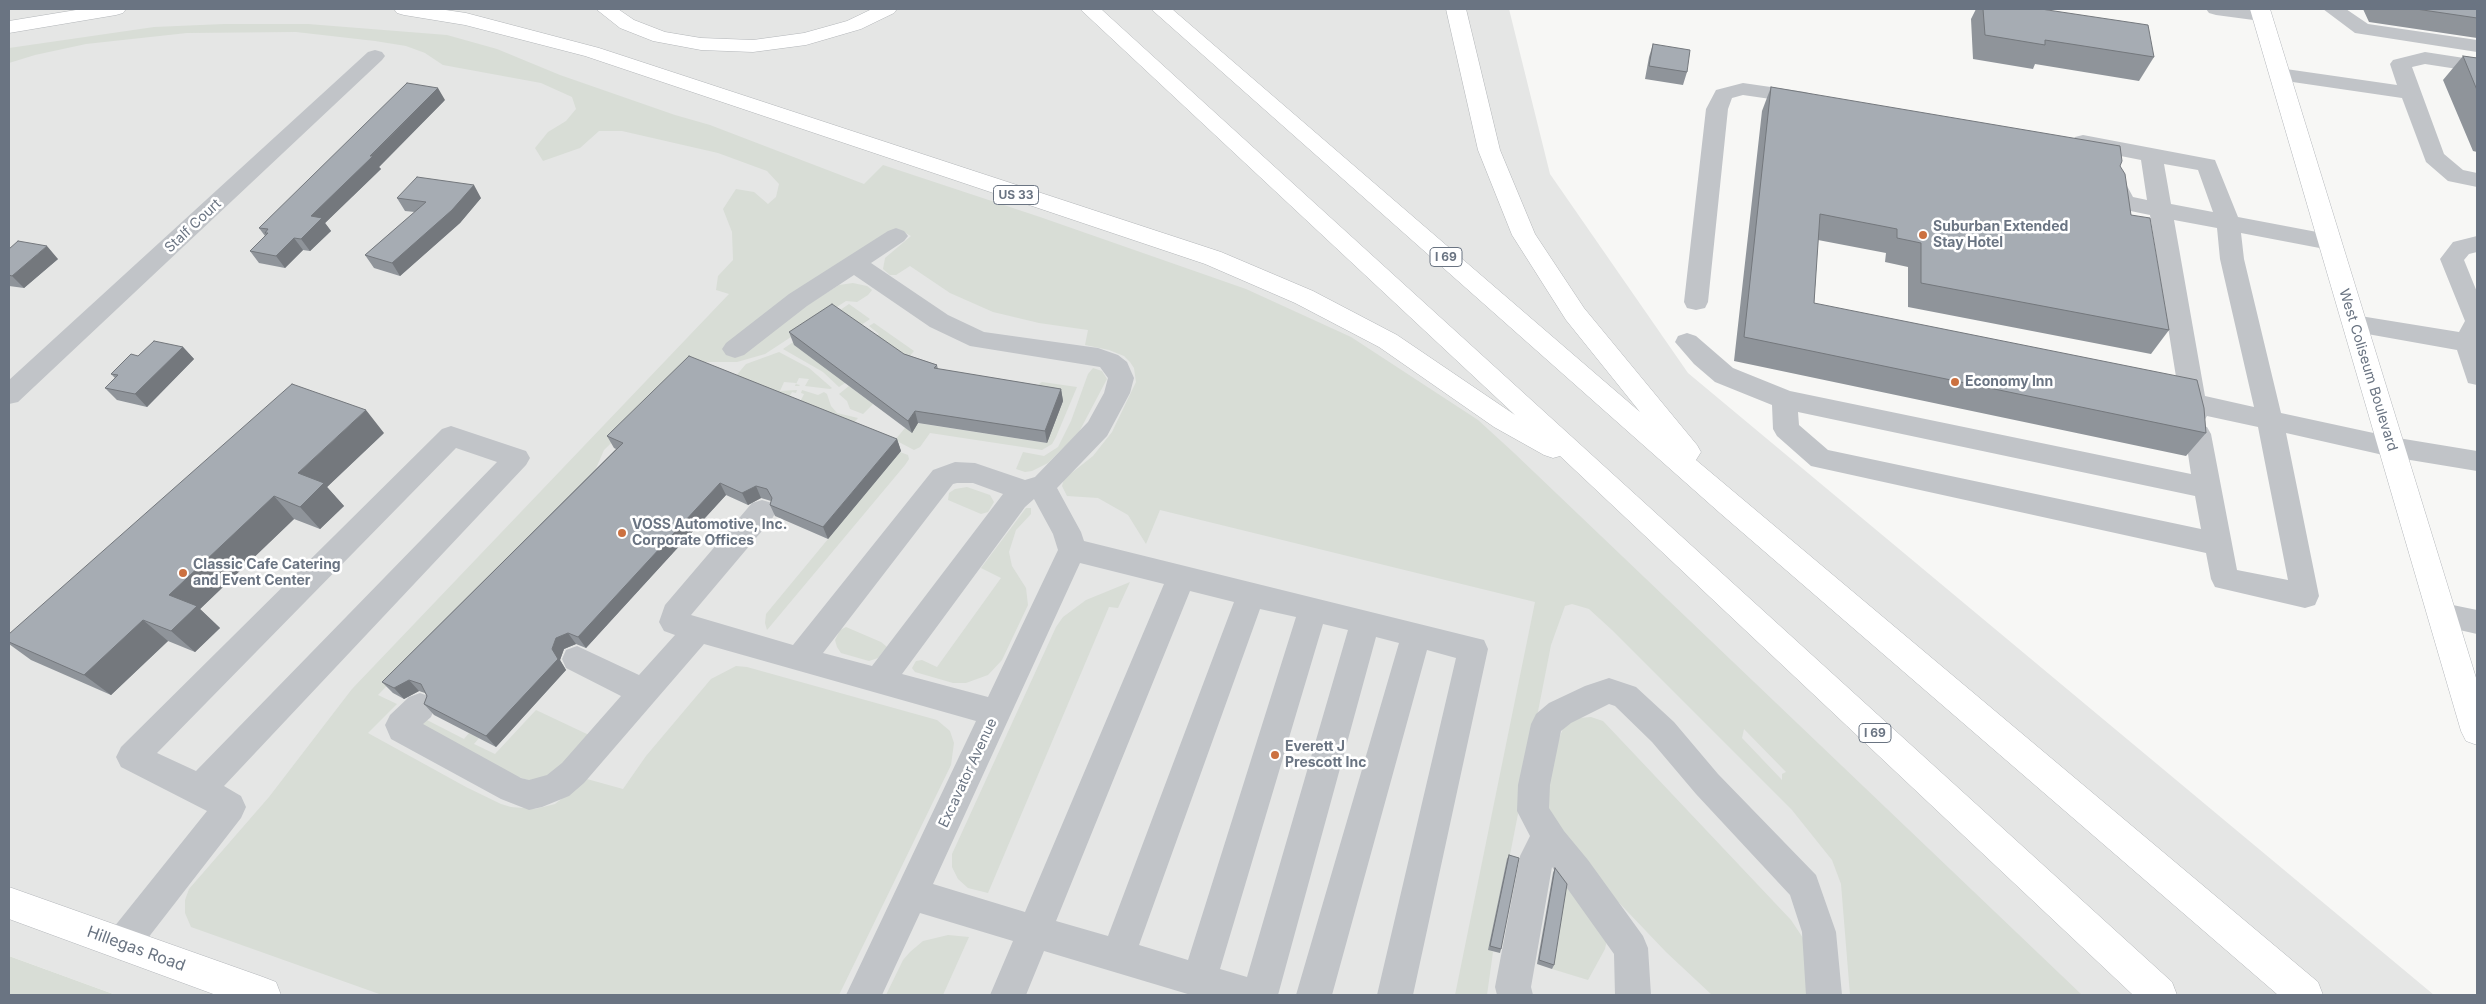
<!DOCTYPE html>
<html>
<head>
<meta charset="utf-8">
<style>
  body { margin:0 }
  #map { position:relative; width:2486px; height:1004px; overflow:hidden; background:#f7f7f5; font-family:Inter,sans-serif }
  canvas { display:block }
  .frame { position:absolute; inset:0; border:10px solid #6a7482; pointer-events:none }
</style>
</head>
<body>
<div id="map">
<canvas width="2486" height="1004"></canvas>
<div class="frame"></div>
</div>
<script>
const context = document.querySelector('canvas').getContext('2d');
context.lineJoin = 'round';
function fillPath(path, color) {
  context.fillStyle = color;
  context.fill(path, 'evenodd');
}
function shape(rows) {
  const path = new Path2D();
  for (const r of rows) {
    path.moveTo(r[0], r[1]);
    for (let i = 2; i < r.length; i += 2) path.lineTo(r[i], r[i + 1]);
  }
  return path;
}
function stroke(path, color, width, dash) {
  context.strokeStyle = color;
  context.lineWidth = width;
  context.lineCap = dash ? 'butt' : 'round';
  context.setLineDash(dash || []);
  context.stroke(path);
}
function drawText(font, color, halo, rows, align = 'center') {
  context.font = font + ' Inter,sans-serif';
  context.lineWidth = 5;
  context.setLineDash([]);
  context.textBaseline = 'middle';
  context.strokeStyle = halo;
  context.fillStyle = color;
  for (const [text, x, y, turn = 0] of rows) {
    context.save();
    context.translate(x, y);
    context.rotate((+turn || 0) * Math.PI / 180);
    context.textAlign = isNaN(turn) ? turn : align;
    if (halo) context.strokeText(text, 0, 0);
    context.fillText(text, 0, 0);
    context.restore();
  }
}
const built = shape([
  [9,9,1509,9,1550,174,1688,373,2434,995,116,995,9,956]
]);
const green = shape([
  [224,24,308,24,447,35,497,49,560,75,675,115,710,125,864,184,883,165,1040,217,1246,289,1351,337,1478,420,1513,452,2082,995,1850,995,1841,884,1832,860,1792,810,1612,630,1589,609,1572,604,1565,606,1551,645,1509,860,1507,860,1489,950,1493,952,1487,995,1455,995,1535,602,1160,510,1146,544,1128,515,1098,498,1067,496,1062,486,1064,479,1093,456,1112,432,1136,382,1134,368,1130,362,1124,356,1109,350,1085,345,1088,330,1039,323,993,312,950,293,910,266,896,275,890,275,883,269,885,258,911,236,896,228,725,347,741,356,787,318,839,285,853,283,867,286,872,290,868,295,857,302,846,301,765,354,737,362,700,362,681,375,604,450,594,473,378,695,397,704,368,733,466,787,501,804,511,807,535,809,555,804,587,779,623,789,646,756,711,679,736,666,747,667,937,720,950,731,954,743,951,765,839,995,382,995,191,927,185,913,185,900,189,889,269,797,352,689,729,294,716,290,718,276,733,260,732,232,723,209,736,189,754,192,768,204,776,197,779,184,767,171,718,153,622,131,599,131,580,148,543,161,535,148,548,132,566,121,576,109,572,97,541,83,443,65,425,53,406,46,375,41,296,32,187,33,86,44,35,55,9,63,9,48,154,27],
  [1744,729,1786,772,1782,774,1782,780,1742,738],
  [849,304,870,319,855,329,845,383,839,387,823,372,783,349],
  [874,323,914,351,904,363,870,340,879,334,869,326],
  [779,352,809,368,832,388,830,389,805,386,809,379,799,378,796,384,800,385,799,386,795,386,796,383,784,382,780,391,797,390,796,393,792,392,788,400,800,402,804,394,801,393,802,390,818,395,824,392,827,394,831,406,837,413,858,418,851,426,730,383,746,364],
  [1093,368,1102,371,1107,379,1079,432,1048,463,1032,471,1025,472,1016,469,1023,452,1044,456,1058,447,1071,421,1088,374],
  [1042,382,1077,387,1056,437,1052,444,1042,450,930,433,920,447,914,450,895,440,910,422,1047,443,1034,397,1039,384],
  [849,386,873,404,863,414,850,409,847,401,839,394],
  [900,452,908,455,909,459,905,465,767,630,765,623,766,614],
  [967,487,990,495,994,502,988,512,981,514,948,500,949,493,955,489],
  [1026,508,1031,508,1031,514,1016,530,1009,552,1012,566,1026,588,1028,605,1002,660,988,675,966,683,953,683,915,672,912,668,916,661,922,660,937,667,1001,578,981,568],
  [1130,582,1118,608,1109,607,988,893,968,888,958,879,952,867,952,854,1056,627,1063,617,1086,600],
  [846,627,881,642,887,647,878,658,869,661,841,653,837,647,835,640,840,630],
  [536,710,589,735,554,776,531,781,506,773,419,725,425,719,464,739,469,733,479,738,474,744,495,754],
  [1591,717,1603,721,1791,920,1803,938,1812,995,1712,995,1666,952,1606,889,1550,816,1545,782,1551,759,1564,726,1579,718],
  [1567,877,1608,935,1605,949,1588,980,1552,969],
  [948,935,969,937,943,995,886,995,903,960,910,952,923,941],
  [9,956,116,995,9,995]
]);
const minor = shape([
  [2206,9,2259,9,2268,11,2271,15,2268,19,2261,21,2216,15,2209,13,2206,9],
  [2323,9,2346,9,2368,24,2477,40,2477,52,2355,33,2323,9],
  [375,50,382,52,385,56,382,60,18,402,9,404,9,380,368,52,375,50],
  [2425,52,2477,60,2477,72,2425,64,2412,67,2444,154,2463,170,2477,173,2477,187,2448,181,2426,162,2402,98,2279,80,2272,78,2269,74,2272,70,2279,68,2397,85,2390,64,2393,60,2425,52],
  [1743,83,1805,92,1812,94,1816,98,1812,102,1805,104,1743,95,1732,98,1728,109,1708,302,1705,308,1696,310,1687,308,1684,302,1706,109,1716,90,1743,83],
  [2083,135,2215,160,2238,217,2338,236,2342,242,2338,248,2330,250,2241,233,2244,259,2281,413,2392,437,2477,451,2477,471,2392,457,2286,433,2319,596,2315,605,2305,608,2215,587,2211,579,2206,553,1811,466,1777,436,1773,429,1772,405,1715,382,1694,364,1675,342,1678,336,1687,333,1696,336,1733,368,1790,391,2191,474,2185,434,2189,427,2198,424,2207,427,2211,434,2237,570,2288,580,2258,427,2207,416,2204,421,2195,424,2186,421,2182,414,2150,215,2116,208,2107,189,2110,184,2118,182,2126,184,2133,197,2147,200,2141,160,2075,147,2072,142,2075,137,2083,135],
  [2164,164,2198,170,2213,212,2171,204,2164,164],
  [2174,220,2217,228,2220,259,2254,407,2205,396,2174,220],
  [1798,412,2195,496,2201,529,1828,450,1799,425,1798,412],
  [896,228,904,231,908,236,904,241,871,263,948,315,984,332,1098,348,1118,355,1127,362,1134,378,1130,393,1107,436,1057,488,1081,532,1084,541,1484,640,1488,649,1413,995,1377,995,1456,658,1427,650,1332,995,1296,995,1399,643,1376,637,1278,995,1191,995,1044,951,1026,995,990,995,1013,941,920,913,882,995,846,995,976,721,704,644,584,783,569,796,542,807,529,810,501,799,391,739,385,725,390,715,409,697,420,693,431,697,435,707,431,717,423,724,521,778,529,780,547,775,562,763,621,696,566,668,562,659,566,650,577,646,639,675,675,635,664,631,659,622,665,605,752,503,762,500,772,503,776,511,772,519,691,615,793,645,933,470,955,462,975,463,1025,480,1035,477,1088,422,1104,393,1108,378,1100,367,970,346,930,327,854,275,807,306,744,355,735,358,726,355,722,349,726,343,789,294,888,231,896,228],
  [957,483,973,483,1003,494,872,666,823,653,953,484,957,483],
  [1034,499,1053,534,1058,550,988,697,902,674,1025,507,1034,499],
  [1080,563,1164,584,1025,912,933,884,1080,563],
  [1190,591,1234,602,1108,936,1056,921,1190,591],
  [1260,609,1296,617,1188,960,1139,945,1260,609],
  [1323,624,1348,630,1247,977,1220,969,1323,624],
  [2477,236,2477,252,2469,254,2464,260,2477,292,2477,385,2468,383,2457,350,2345,330,2342,324,2345,318,2354,315,2459,332,2465,321,2440,259,2453,242,2477,236],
  [451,426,526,451,530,458,526,465,224,786,241,796,246,807,241,818,134,956,122,961,110,956,105,944,110,932,207,811,121,767,116,757,121,747,442,429,451,426],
  [456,448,497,462,196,771,157,753,456,448],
  [2443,603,2477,610,2477,634,2433,624,2428,615,2433,606,2443,603],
  [1609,678,1636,687,1674,722,1718,774,1816,875,1836,932,1842,995,1806,995,1802,932,1790,895,1696,794,1652,742,1615,706,1609,704,1571,723,1561,731,1550,785,1549,808,1564,831,1588,860,1643,936,1648,948,1651,995,1615,995,1614,954,1552,867,1531,987,1533,995,1497,995,1495,987,1520,856,1530,836,1517,811,1518,785,1531,724,1536,714,1549,703,1585,686,1609,678]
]);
const major = shape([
  [2250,9,2270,9,2477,681,2477,745,2466,741,2461,731,2250,9],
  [9,887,263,977,276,982,281,995,216,995,9,919,9,887]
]);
const highway = shape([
  [82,9,126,9,123,13,116,15,9,33,9,21,82,9],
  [394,9,439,9,466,13,599,48,1221,252,1313,291,1397,335,1515,415,1080,9,1101,9,2172,982,2177,995,2133,995,1560,456,1553,458,1544,455,1494,427,1379,347,1295,303,1205,264,585,56,465,25,404,15,397,13,394,9],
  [596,9,618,9,634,20,665,32,701,38,753,40,804,33,847,21,872,9,897,9,894,13,861,29,806,45,753,52,701,50,653,41,620,28,596,9],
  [1151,9,1172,9,1640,412,1566,320,1512,235,1478,150,1446,9,1466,9,1500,150,1535,234,1584,308,1697,445,1701,452,1696,460,2318,982,2323,995,2278,995,1721,514,1151,9]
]);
const wall = shape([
  [1976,9,2041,9,2154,57,2139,81,2035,64,2033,69,1973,59,1971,19],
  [2363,9,2477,9,2477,38,2369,22],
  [1653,44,1687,72,1683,85,1645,79,1649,57],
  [2463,56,2477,58,2477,152,2473,151,2443,80],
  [1771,87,2120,166,2131,215,2169,330,2151,354,1908,307,1908,267,1885,262,1886,253,1818,240,1814,303,2206,433,2186,456,1734,361,1762,111],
  [445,100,379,167,381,169,325,223,331,231,310,251,303,250,285,268,259,263,250,251,265,236,259,228],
  [397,198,481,198,460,223,400,276,374,268,365,255,415,212,405,211],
  [9,249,58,259,24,288,9,286],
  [789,332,904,354,937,365,938,369,1061,389,1063,401,1047,443,918,423,912,433,794,345],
  [183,347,194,359,147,407,117,400,105,388,115,378,111,374,138,356],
  [384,433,327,487,344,506,320,529,294,519,200,609,220,628,195,652,168,641,111,695,31,660,9,644,9,634],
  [607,436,897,439,901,451,828,539,775,516,770,505,771,501,761,498,748,505,726,495,586,648,576,644,564,649,560,660,566,670,496,747,434,715,424,704,427,696,425,693,419,691,404,699,393,693,382,682,616,449,614,448],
  [1509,855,1501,949,1500,953,1488,950,1507,859],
  [1555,868,1554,965,1552,969,1537,964,1553,873]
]);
const shadedWall = shape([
  [438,88,445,100,379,167,381,169,325,223,331,231,310,251,301,239,311,216],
  [474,185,481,198,460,223,400,276,392,263],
  [294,238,303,250,285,268,276,256],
  [47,246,58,259,24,288,12,276],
  [183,347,194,359,147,407,135,394],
  [1061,389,1063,401,1047,443,1045,431],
  [366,410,384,433,327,487,344,506,320,529,300,507,298,473],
  [915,411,918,423,912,433,908,421],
  [897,439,901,451,828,539,823,527],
  [720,483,726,495,586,648,578,637],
  [756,486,761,498,748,505,742,493],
  [274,496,294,519,200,609,220,628,195,652,171,631,169,595],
  [143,620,168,641,111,695,84,675],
  [568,633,576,644,564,649,560,660,566,670,496,747,486,736,552,649,556,638],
  [409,680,419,691,404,699,394,688]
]);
const building = shape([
  [1983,9,2041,9,2148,25,2154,57,2045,40,2045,45,1985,35,1983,9],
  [2416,9,2477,9,2477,18,2416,9],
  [1653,44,1690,50,1687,72,1649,66,1653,44],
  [2463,56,2477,58,2477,90,2463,56],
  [407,83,438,88,370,156,373,156,311,216,322,218,301,239,294,238,276,256,250,251,268,233,265,233,268,229,259,228,407,83],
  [1771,87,2120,146,2122,161,2120,166,2125,174,2131,215,2150,218,2169,330,1921,283,1921,243,1897,238,1897,229,1820,214,1814,303,2197,380,2204,408,2206,433,1744,337,1771,87],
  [417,177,474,185,452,210,392,263,365,255,426,202,397,198,417,177],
  [18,241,47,246,12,276,9,275,9,249,18,241],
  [832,304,904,354,937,365,934,368,1061,389,1045,431,915,411,908,421,789,332,832,304],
  [154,341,183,347,135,394,105,388,118,375,111,374,131,354,138,356,154,341],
  [689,356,897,439,823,527,770,505,772,498,767,489,756,486,742,493,720,483,578,637,568,633,556,638,552,649,558,659,486,736,424,704,427,696,421,684,409,680,394,688,382,682,623,443,607,436,689,356],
  [292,384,366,410,298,473,324,483,300,507,274,496,169,595,197,606,171,631,143,620,84,675,9,642,9,634,292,384],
  [1509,855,1519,858,1501,949,1490,946,1509,855],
  [1555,868,1567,884,1554,965,1539,960,1555,868]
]);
const markers = [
  [1923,235,5,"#cc7140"],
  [1955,382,5,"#cc7140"],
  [622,533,5,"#cc7140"],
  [183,573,5,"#cc7140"],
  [1275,755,5,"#cc7140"]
];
const shields = [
  [1016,195,45],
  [1446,257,32],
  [1875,733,32]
];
const shieldNames = [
  ["US 33",1016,195],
  ["I 69",1446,257],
  ["I 69",1875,733]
];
const streetNames = [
  ["Stalf Court",193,226,-43],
  ["West Coliseum Boulevard",2368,370,73],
  ["Excavator Avenue",968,773,-65]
];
const poiNames = [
  ["Suburban Extended",1933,227],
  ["Stay Hotel",1933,243],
  ["Economy Inn",1965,382],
  ["VOSS Automotive, Inc.",632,525],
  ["Corporate Offices",632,541],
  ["Classic Cafe Catering",193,565],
  ["and Event Center",193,581],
  ["Everett J",1285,747],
  ["Prescott Inc",1285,763]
];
const nearStreetnames = [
  ["Hillegas Road",136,949,20]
];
fillPath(built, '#e5e6e5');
fillPath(green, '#d8ddd6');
stroke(major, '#b5b8bc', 1);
stroke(highway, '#b4b7ba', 1);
fillPath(minor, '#c1c4c8');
fillPath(major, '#fff');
fillPath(highway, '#fff');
fillPath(wall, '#8f949a');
fillPath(shadedWall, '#74787d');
fillPath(building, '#a6acb3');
stroke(building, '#74787d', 1);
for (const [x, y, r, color] of markers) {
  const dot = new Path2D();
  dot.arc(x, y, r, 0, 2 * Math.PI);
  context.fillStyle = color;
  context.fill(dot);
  stroke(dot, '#fff', 2);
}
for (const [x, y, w] of shields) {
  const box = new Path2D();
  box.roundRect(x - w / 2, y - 9.5, w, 19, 4);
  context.fillStyle = '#fff';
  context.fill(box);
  stroke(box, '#6a7482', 1);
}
drawText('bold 12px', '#6a7482', null, shieldNames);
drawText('14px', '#6a7482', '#fff', streetNames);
drawText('bold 14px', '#6a7482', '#fff', poiNames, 'left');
drawText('16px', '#6a7482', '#fff', nearStreetnames);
</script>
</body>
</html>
